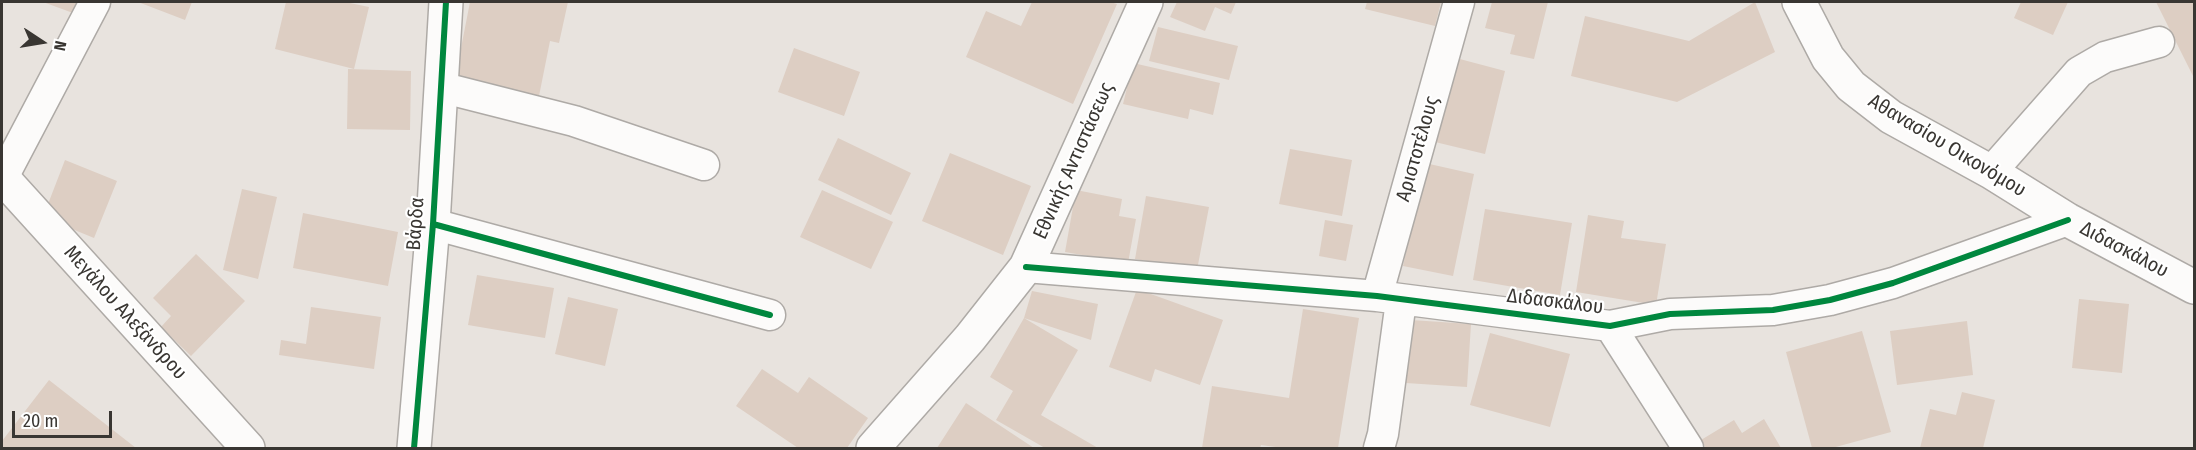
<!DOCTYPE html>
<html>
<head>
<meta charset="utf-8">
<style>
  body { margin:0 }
  #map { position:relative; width:2196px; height:450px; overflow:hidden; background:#e8e3de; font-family:"Fira Sans Condensed",sans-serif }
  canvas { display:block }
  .frame { position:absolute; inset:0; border:3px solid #393632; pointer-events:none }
  .north { position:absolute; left:12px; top:12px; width:60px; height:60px; -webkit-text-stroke:4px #fff; paint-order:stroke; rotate:102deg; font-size:16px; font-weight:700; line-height:24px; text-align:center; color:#393632 }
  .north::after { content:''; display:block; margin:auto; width:21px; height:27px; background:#393632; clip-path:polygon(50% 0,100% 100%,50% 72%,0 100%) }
  .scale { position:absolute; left:12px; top:411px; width:100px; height:27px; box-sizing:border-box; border:3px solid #393632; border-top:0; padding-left:8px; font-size:18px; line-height:21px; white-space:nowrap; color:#393632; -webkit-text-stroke:4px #fff; paint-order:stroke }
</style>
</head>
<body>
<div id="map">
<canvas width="2196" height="450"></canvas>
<div class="frame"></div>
<div class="north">N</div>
<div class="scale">20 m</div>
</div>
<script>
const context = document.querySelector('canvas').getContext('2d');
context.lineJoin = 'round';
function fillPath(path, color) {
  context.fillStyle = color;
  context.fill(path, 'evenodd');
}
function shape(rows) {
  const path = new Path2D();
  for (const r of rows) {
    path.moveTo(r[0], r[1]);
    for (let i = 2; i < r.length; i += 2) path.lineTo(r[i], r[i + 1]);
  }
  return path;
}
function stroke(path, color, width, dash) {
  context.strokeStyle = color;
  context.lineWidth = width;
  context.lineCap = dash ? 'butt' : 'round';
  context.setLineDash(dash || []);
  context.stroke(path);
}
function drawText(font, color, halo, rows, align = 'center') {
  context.font = font + ' "Fira Sans Condensed",sans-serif';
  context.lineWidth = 4.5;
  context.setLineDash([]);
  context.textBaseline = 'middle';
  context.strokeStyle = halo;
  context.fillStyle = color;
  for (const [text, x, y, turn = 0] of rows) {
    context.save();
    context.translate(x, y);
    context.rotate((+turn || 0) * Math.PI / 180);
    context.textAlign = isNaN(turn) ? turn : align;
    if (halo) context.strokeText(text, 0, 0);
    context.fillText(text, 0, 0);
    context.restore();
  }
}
const building = shape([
  [43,2,77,2,73,13],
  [138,2,192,2,185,20],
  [286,2,345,2,369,7,354,69,275,49],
  [470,2,568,2,559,43,550,41,539,96,455,79],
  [1032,2,1110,2,1117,4,1073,104,966,57,986,11,1021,26],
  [1177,2,1236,2,1231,14,1215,7,1205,31,1170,17],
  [1367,2,1441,2,1435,26,1365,9],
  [1492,2,1548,2,1534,59,1510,54,1515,35,1485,28],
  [1755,2,1775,52,1677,102,1571,76,1585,16,1689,41],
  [2021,2,2068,2,2053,35,2014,18],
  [2156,2,2194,2,2194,78],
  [1158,27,1238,46,1229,80,1149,61],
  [794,48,860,72,844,116,778,92],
  [1456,58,1505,71,1485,154,1435,142],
  [1133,63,1220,83,1213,115,1190,109,1188,119,1123,104],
  [348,69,411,71,410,130,347,129],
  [838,138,911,173,891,215,818,180],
  [1290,149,1352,160,1342,216,1279,204],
  [950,153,1031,186,1003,255,922,221],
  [65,160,117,181,94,238,43,217],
  [1425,163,1474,174,1453,276,1403,266],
  [242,189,277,197,258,279,223,270],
  [822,190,893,222,871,269,800,237],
  [1076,190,1122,199,1119,216,1136,219,1128,263,1065,252],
  [1146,196,1209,207,1197,270,1135,259],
  [1485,209,1572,223,1560,295,1473,280],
  [303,213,398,232,388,286,293,268],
  [1588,215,1624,221,1621,238,1666,244,1656,305,1576,292],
  [1325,220,1353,225,1346,261,1319,256],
  [196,254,245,301,191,356,161,327,171,316,153,298],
  [477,275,554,288,545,338,468,325],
  [1137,289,1223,320,1200,385,1155,369,1151,382,1109,367],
  [1032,291,1098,304,1091,340,1024,318],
  [568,297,618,309,605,366,555,354],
  [2079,299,2129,304,2122,373,2072,368],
  [311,307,381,317,374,369,279,355,281,340,306,344],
  [1303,309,1359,318,1338,448,1283,448,1261,445,1260,448,1202,448,1212,386,1289,398],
  [1024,318,1078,350,1041,415,1098,448,1045,448,996,420,1013,391,990,377],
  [1411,320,1471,324,1467,387,1406,383],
  [1967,321,1973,375,1897,385,1890,331],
  [1862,331,1891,432,1832,448,1812,448,1786,352],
  [1490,333,1570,354,1550,427,1470,405],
  [762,369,798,393,809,377,868,418,847,448,798,448,736,406],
  [49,380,136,448,2,448,2,441],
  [1962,392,1995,400,1983,448,1920,448,1930,409,1956,415],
  [966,403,1034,448,937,448],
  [1764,419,1781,448,1706,448,1701,440,1734,420,1742,433]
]);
const street = shape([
  [440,87,574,121,704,165],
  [1991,172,2079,72,2105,57,2159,42],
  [2,179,95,2],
  [433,224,770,315],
  [1026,267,1377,296,1610,326,1670,314,1773,310,1830,300,1893,283,2068,220],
  [1377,296,1459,2],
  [1610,326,1688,448],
  [1379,448,1383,434,1401,301]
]);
const secondary = shape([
  [1799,2,1828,58,1851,86,1891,117,1991,172,2068,220,2194,287],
  [2,177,248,448],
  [414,448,433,224,446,2],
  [873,448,970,338,1026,267,1146,2]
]);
const cycleway = shape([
  [433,224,770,315],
  [1026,267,1377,296,1610,326,1670,314,1773,310,1830,300,1893,283,2068,220],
  [414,448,433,224,446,2]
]);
const streetNames = [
  ["Αθανασίου Οικονόμου",1947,146,31],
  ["Αριστοτέλους",1418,149,-74],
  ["Εθνικής Αντιστάσεως",1074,161,-66],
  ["Βάρδα",416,224,-86],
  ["Διδασκάλου",2124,250,28],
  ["Διδασκάλου",1555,302,7],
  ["Μεγάλου Αλεξάνδρου",125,313,48]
];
fillPath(building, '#ddcec3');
stroke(street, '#aeaaa6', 33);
stroke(secondary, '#aeaaa6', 36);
stroke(street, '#fcfbfa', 30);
stroke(secondary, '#fcfbfa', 33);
stroke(cycleway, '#00873e', 6);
drawText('20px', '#393632', '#fff', streetNames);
</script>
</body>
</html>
